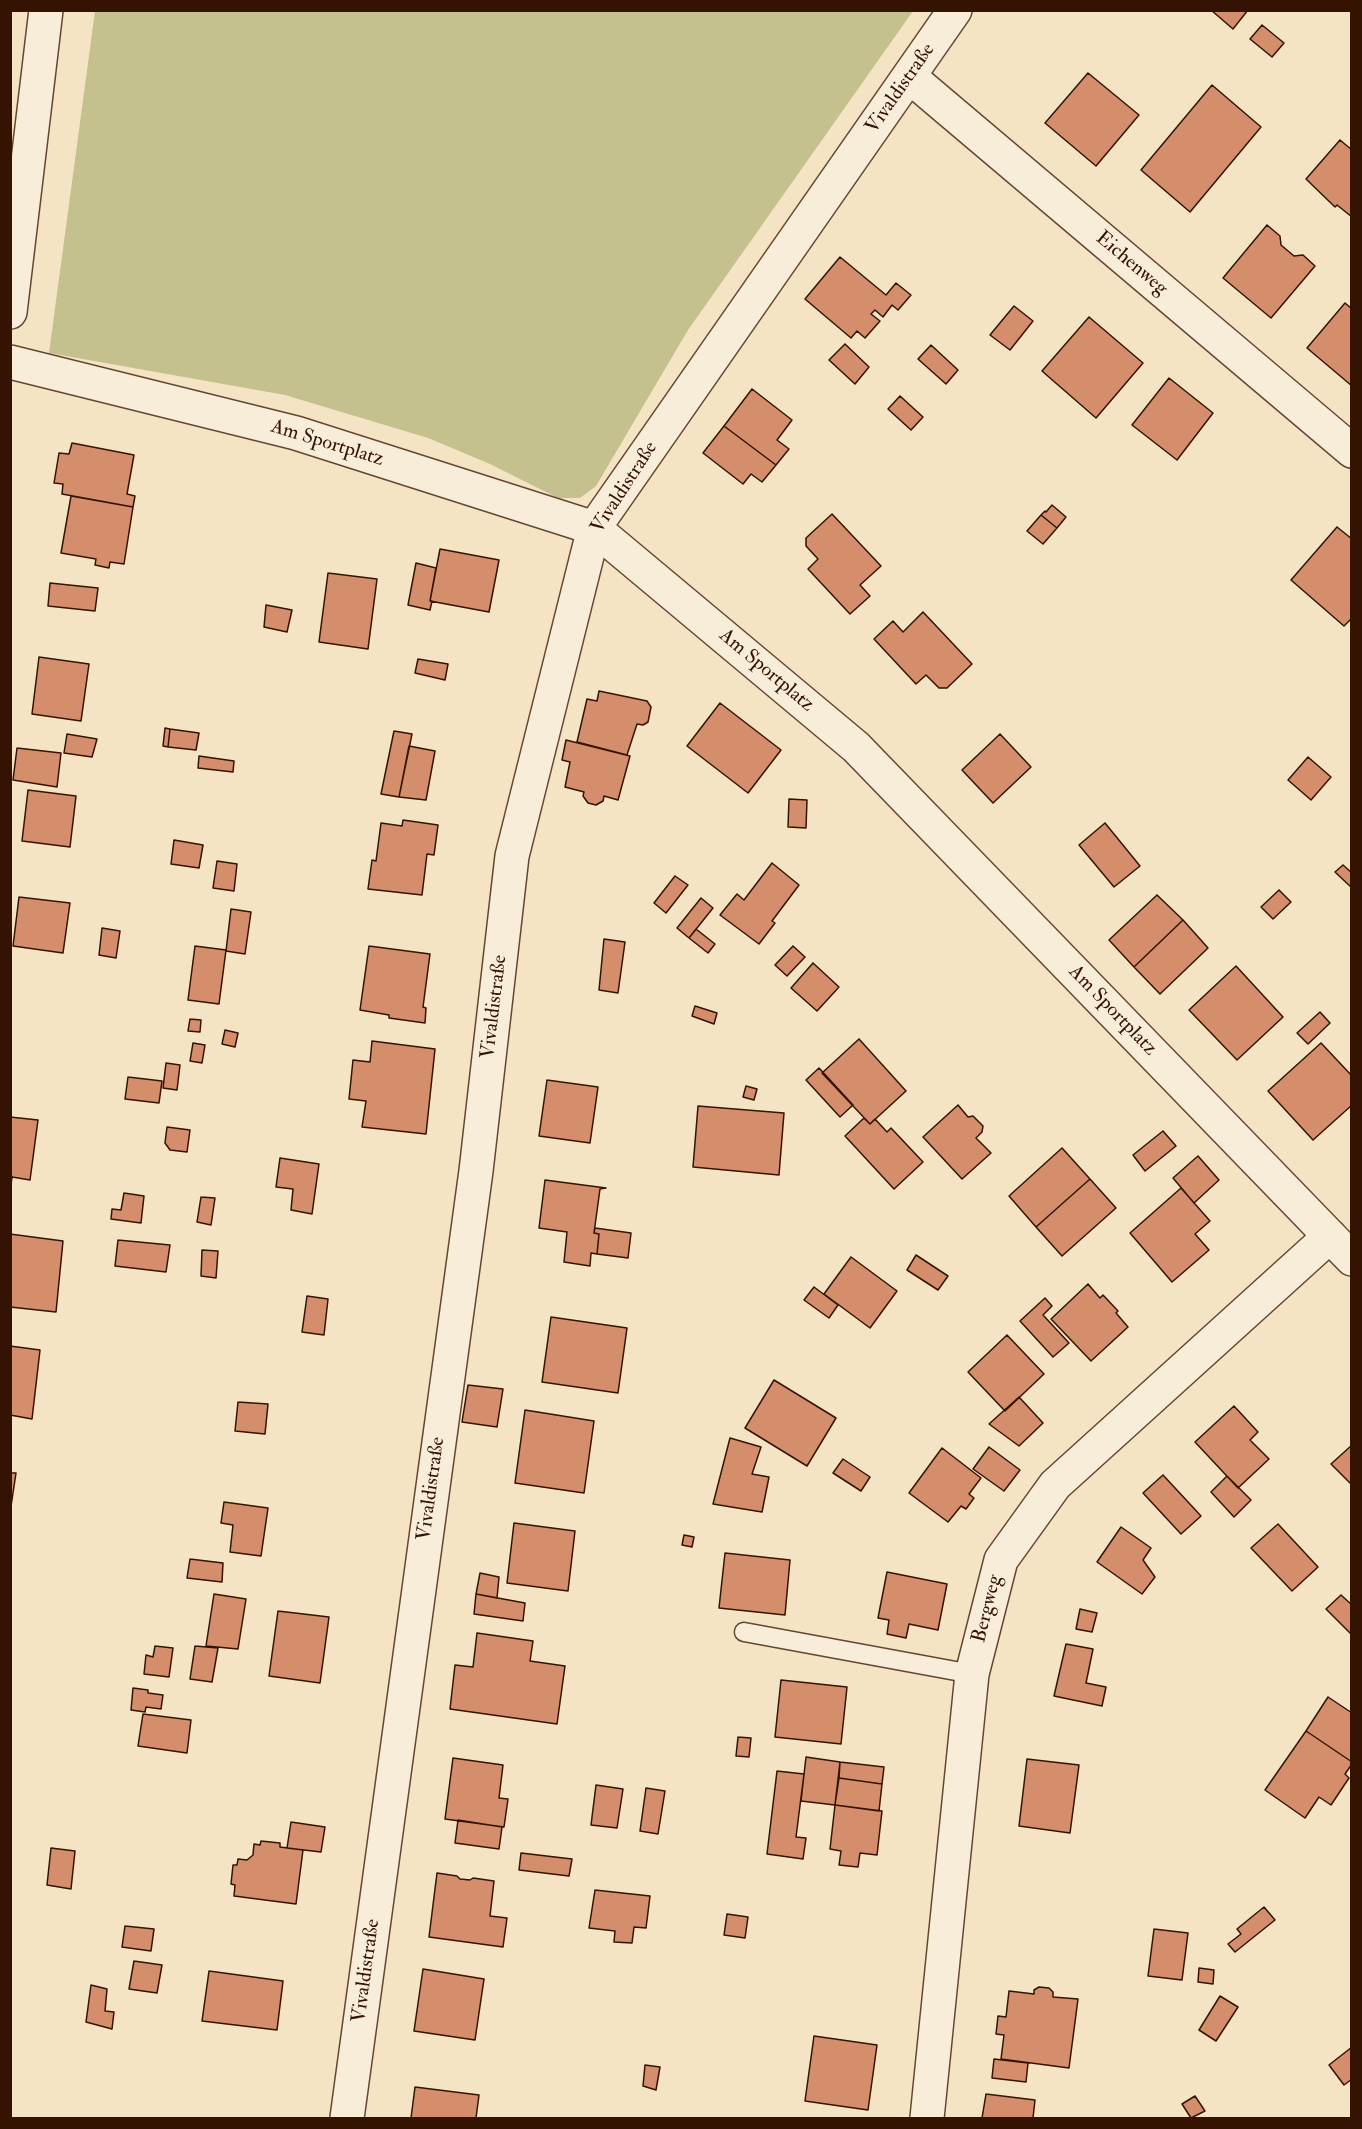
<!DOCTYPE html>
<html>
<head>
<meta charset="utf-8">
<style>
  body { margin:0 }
  #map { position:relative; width:1362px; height:2129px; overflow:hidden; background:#f5e4c3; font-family:"IM FELL Double Pica",serif }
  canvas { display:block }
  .frame { position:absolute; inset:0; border:12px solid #341302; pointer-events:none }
</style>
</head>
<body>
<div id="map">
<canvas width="1362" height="2129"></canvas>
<div class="frame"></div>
</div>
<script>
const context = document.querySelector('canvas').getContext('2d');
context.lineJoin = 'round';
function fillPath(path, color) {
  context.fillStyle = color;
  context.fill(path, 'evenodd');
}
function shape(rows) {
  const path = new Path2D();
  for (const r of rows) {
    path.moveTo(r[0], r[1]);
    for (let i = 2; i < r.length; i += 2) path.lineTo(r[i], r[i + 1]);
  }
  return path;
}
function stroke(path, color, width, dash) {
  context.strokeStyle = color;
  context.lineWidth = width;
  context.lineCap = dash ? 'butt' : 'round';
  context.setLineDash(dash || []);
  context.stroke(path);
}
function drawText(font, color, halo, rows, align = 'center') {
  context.font = font + ' "IM FELL Double Pica",serif';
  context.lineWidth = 6;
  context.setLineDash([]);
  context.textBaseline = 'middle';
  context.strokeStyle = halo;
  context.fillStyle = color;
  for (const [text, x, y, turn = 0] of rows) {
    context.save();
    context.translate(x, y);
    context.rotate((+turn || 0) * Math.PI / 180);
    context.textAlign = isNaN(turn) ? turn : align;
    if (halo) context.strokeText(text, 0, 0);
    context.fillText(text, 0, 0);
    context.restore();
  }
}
const green = shape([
  [95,11,95,10,913,11,688,330,596,486,580,498,558,498,490,464,428,438,285,395,49,353]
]);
const building = shape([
  [1211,10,1248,10,1233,29,1211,10],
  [1262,25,1284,43,1272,57,1250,39,1262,25],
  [1088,73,1139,115,1096,166,1045,123,1088,73],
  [1212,85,1261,127,1190,212,1141,170,1212,85],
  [1340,140,1352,150,1352,217,1337,205,1335,207,1306,179,1340,140],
  [1267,225,1280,236,1281,245,1294,256,1303,255,1315,266,1271,318,1223,278,1267,225],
  [840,257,886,295,896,283,911,295,898,310,892,305,883,317,875,310,871,314,880,321,865,338,857,331,851,338,805,299,840,257],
  [1345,303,1352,309,1352,386,1307,348,1345,303],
  [1014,306,1033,321,1010,350,990,335,1014,306],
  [1089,317,1143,363,1096,418,1042,371,1089,317],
  [845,344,869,367,855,384,829,360,845,344],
  [931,345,958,370,946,384,918,359,931,345],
  [1169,378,1213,413,1177,460,1132,425,1169,378],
  [752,389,792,420,777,440,789,449,776,465,724,426,752,389],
  [900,396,923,417,911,430,888,409,900,396],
  [724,426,776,465,762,482,751,474,743,484,703,453,724,426],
  [72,443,134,455,127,494,135,496,133,507,62,494,63,484,54,483,59,453,69,454,72,443],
  [71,496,133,507,124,564,110,562,109,568,95,565,96,559,61,553,71,496],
  [1052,505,1066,517,1057,528,1041,515,1045,511,1046,512,1052,505],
  [832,514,881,566,860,585,870,596,850,614,808,569,818,559,806,546,806,538,832,514],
  [1041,515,1057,528,1043,544,1027,531,1041,515],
  [1337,527,1352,539,1352,618,1344,626,1291,580,1337,527],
  [440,549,499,560,489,612,430,601,440,549],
  [416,563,436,568,430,601,432,601,430,610,408,605,416,563],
  [328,573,377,579,368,649,319,642,328,573],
  [50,583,98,588,95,611,48,606,50,583],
  [266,605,292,610,287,632,264,627,266,605],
  [923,612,972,664,947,688,939,688,926,675,916,684,874,639,893,621,903,632,923,612],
  [39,657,89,664,81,721,32,714,39,657],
  [418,659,448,664,445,680,415,673,418,659],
  [599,691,647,701,651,707,648,722,643,725,637,724,627,755,577,742,587,699,597,701,599,691],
  [720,703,781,750,748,793,687,746,720,703],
  [165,728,170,729,168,747,163,746,165,728],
  [170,729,199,733,196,750,168,747,170,729],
  [394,731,412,734,399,797,381,794,394,731],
  [67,734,97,739,92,757,64,753,67,734],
  [1000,734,1031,767,993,803,962,770,1000,734],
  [566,740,630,756,618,800,604,796,603,801,596,805,588,803,583,796,584,792,565,787,570,762,562,760,566,740],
  [409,746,435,751,426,800,399,797,409,746],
  [17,748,61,753,57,787,13,780,17,748],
  [199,756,234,761,233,772,198,768,199,756],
  [1308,757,1331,777,1311,800,1288,780,1308,757],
  [28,790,76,796,70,847,22,841,28,790],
  [789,799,807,800,806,828,788,827,789,799],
  [403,820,438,825,434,855,427,854,422,895,368,889,372,860,376,861,381,823,402,826,403,820],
  [1105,823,1140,866,1114,887,1079,845,1105,823],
  [174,840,203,845,199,868,171,864,174,840],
  [217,861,237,864,234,891,213,888,217,861],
  [772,863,799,885,772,921,775,923,759,944,720,915,737,894,744,900,772,863],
  [1343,865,1352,873,1352,888,1335,872,1343,865],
  [675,876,688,885,666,913,654,903,675,876],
  [1279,890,1291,902,1273,919,1261,907,1279,890],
  [1157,895,1183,920,1134,967,1109,940,1157,895],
  [19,897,70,903,63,953,13,946,19,897],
  [701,898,713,908,689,938,677,928,701,898],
  [231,909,251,912,245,954,226,951,231,909],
  [1183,920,1208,948,1160,994,1134,967,1183,920],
  [102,928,120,931,116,958,99,955,102,928],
  [696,929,715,944,708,953,689,938,696,929],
  [604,939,625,942,618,993,599,990,604,939],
  [195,946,226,950,219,1004,188,1000,195,946],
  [369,946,430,954,423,1007,426,1008,425,1023,389,1018,389,1015,360,1010,369,946],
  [793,946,805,957,787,976,775,965,793,946],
  [813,963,839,987,817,1011,791,988,813,963],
  [1236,966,1283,1017,1237,1060,1189,1010,1236,966],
  [695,1006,717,1013,714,1024,692,1016,695,1006],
  [1320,1012,1330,1023,1308,1044,1297,1033,1320,1012],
  [190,1019,201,1020,200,1032,188,1031,190,1019],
  [225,1030,238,1033,235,1047,222,1044,225,1030],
  [859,1039,906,1091,870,1124,822,1073,859,1039],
  [372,1041,435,1049,426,1134,362,1127,366,1101,349,1099,353,1060,370,1062,372,1041],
  [193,1043,205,1045,202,1063,190,1061,193,1043],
  [1321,1043,1352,1076,1352,1105,1313,1140,1268,1091,1321,1043],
  [166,1063,180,1065,177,1090,163,1088,166,1063],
  [819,1068,853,1105,840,1117,806,1080,819,1068],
  [128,1077,162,1081,159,1103,125,1099,128,1077],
  [547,1080,598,1087,590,1143,539,1136,547,1080],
  [746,1086,757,1089,754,1100,743,1097,746,1086],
  [958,1105,968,1117,973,1116,983,1126,982,1132,976,1138,991,1153,962,1179,923,1137,958,1105],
  [698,1106,784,1113,779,1175,693,1167,698,1106],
  [10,1117,38,1120,30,1180,12,1177,11,1185,10,1117],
  [864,1118,870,1124,875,1119,887,1132,891,1128,923,1162,894,1189,845,1136,864,1118],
  [167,1127,190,1130,187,1152,170,1150,165,1143,167,1127],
  [1163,1131,1176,1146,1145,1171,1133,1155,1163,1131],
  [1062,1148,1090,1179,1036,1227,1009,1196,1062,1148],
  [1198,1156,1219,1180,1194,1203,1173,1178,1198,1156],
  [280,1158,319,1164,312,1214,291,1210,293,1189,276,1187,280,1158],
  [1090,1179,1116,1208,1062,1256,1036,1227,1090,1179],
  [545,1180,606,1188,600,1189,594,1233,599,1234,597,1254,591,1253,590,1266,564,1262,567,1232,539,1228,545,1180],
  [1181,1188,1210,1221,1195,1234,1209,1250,1172,1282,1130,1233,1181,1188],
  [124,1193,144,1196,141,1223,111,1219,112,1209,121,1210,124,1193],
  [201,1197,215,1198,211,1225,197,1222,201,1197],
  [595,1228,631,1233,628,1258,597,1254,599,1234,594,1233,595,1228],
  [10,1234,63,1241,56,1312,10,1307,10,1234],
  [118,1240,170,1245,166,1272,115,1266,118,1240],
  [202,1250,218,1251,216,1278,201,1276,202,1250],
  [916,1255,948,1276,938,1290,907,1270,916,1255],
  [851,1257,897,1291,870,1328,824,1294,851,1257],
  [1088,1284,1100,1298,1103,1295,1118,1311,1116,1313,1128,1327,1091,1361,1051,1319,1088,1284],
  [814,1287,838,1305,829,1318,804,1300,814,1287],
  [307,1296,328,1299,324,1335,302,1332,307,1296],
  [1045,1298,1052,1306,1043,1315,1069,1343,1053,1357,1020,1321,1045,1298],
  [551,1317,627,1328,618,1393,542,1382,551,1317],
  [1007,1335,1044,1374,1005,1411,968,1372,1007,1335],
  [10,1346,40,1350,32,1419,10,1415,10,1346],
  [774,1380,836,1418,807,1466,745,1428,774,1380],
  [468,1385,503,1389,497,1427,462,1422,468,1385],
  [1019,1397,1043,1423,1019,1446,989,1424,1019,1397],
  [238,1402,268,1404,265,1434,235,1431,238,1402],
  [1234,1406,1258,1432,1250,1440,1269,1459,1238,1488,1195,1442,1234,1406],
  [525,1410,594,1421,584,1493,515,1483,525,1410],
  [730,1438,761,1447,752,1474,769,1477,762,1512,713,1504,730,1438],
  [1352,1445,1352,1485,1331,1464,1352,1445],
  [989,1447,1020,1470,1004,1491,973,1469,989,1447],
  [942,1448,981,1478,969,1494,974,1498,966,1509,961,1506,948,1522,909,1493,942,1448],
  [843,1459,870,1477,861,1491,833,1473,843,1459],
  [10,1473,16,1473,10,1513,10,1473],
  [1163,1475,1201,1516,1181,1534,1143,1493,1163,1475],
  [1227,1476,1251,1500,1234,1517,1211,1492,1227,1476],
  [224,1502,268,1508,261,1556,230,1552,233,1525,221,1523,224,1502],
  [514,1523,575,1531,568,1591,507,1583,514,1523],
  [1278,1524,1318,1567,1292,1591,1251,1548,1278,1524],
  [1121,1527,1151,1548,1143,1560,1155,1577,1142,1594,1097,1562,1121,1527],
  [684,1535,694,1537,692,1547,682,1545,684,1535],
  [725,1553,790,1560,785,1615,719,1608,725,1553],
  [190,1559,223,1563,222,1582,187,1578,190,1559],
  [887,1572,947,1584,938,1630,909,1624,906,1638,887,1634,889,1620,878,1618,887,1572],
  [480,1573,499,1577,497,1598,476,1594,480,1573],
  [214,1594,246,1599,238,1649,206,1646,214,1594],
  [476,1594,525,1603,523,1621,474,1614,476,1594],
  [1341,1595,1352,1605,1352,1635,1326,1609,1341,1595],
  [1080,1609,1097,1613,1092,1632,1076,1629,1080,1609],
  [278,1611,329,1617,320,1683,269,1676,278,1611],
  [477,1633,533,1641,530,1661,565,1666,557,1724,450,1709,455,1665,473,1667,477,1633],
  [1066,1644,1093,1649,1086,1683,1106,1687,1102,1706,1054,1696,1066,1644],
  [155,1646,173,1648,169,1677,144,1674,146,1655,153,1657,155,1646],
  [195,1646,218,1648,212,1682,190,1679,195,1646],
  [781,1680,847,1687,841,1744,775,1737,781,1680],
  [133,1688,148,1690,148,1693,163,1695,161,1709,146,1707,145,1712,131,1710,133,1688],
  [1328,1697,1352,1713,1352,1762,1306,1731,1328,1697],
  [143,1714,191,1720,187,1753,138,1746,143,1714],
  [1306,1731,1352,1762,1352,1764,1345,1774,1349,1778,1331,1805,1319,1797,1305,1818,1265,1790,1306,1731],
  [738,1737,751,1738,749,1757,736,1756,738,1737],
  [806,1757,840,1762,835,1805,801,1801,806,1757],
  [453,1758,503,1765,499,1798,508,1799,504,1827,445,1819,453,1758],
  [1027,1759,1079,1765,1070,1833,1019,1826,1027,1759],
  [840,1762,884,1767,882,1784,839,1778,840,1762],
  [777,1771,804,1774,796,1837,806,1838,803,1859,767,1854,777,1771],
  [839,1778,882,1784,879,1811,835,1805,839,1778],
  [596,1785,623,1789,617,1828,591,1825,596,1785],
  [646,1788,665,1791,658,1834,640,1831,646,1788],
  [835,1805,882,1811,877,1855,860,1853,858,1867,839,1865,841,1851,830,1849,835,1805],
  [458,1820,502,1827,499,1849,455,1843,458,1820],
  [291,1822,325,1827,321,1852,287,1848,291,1822],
  [261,1841,280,1843,280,1847,303,1850,296,1904,234,1896,235,1885,231,1884,233,1865,237,1865,238,1859,247,1860,253,1855,254,1844,260,1845,261,1841],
  [51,1848,75,1851,71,1889,47,1885,51,1848],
  [521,1853,572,1859,569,1876,519,1870,521,1853],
  [437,1873,457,1876,460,1879,470,1880,473,1878,494,1881,490,1916,507,1918,503,1947,429,1937,437,1873],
  [595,1890,650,1896,646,1928,634,1927,632,1943,614,1942,615,1931,589,1928,595,1890],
  [1264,1907,1275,1920,1235,1952,1228,1944,1241,1934,1237,1929,1264,1907],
  [727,1914,748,1917,745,1938,724,1935,727,1914],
  [125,1926,154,1929,151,1951,122,1947,125,1926],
  [1154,1929,1188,1933,1182,1980,1148,1976,1154,1929],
  [134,1961,162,1965,157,1993,129,1989,134,1961],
  [1199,1968,1214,1970,1213,1984,1198,1982,1199,1968],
  [423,1969,484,1979,475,2040,414,2031,423,1969],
  [209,1971,283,1981,277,2030,202,2021,209,1971],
  [91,1985,107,1989,105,2011,114,2012,112,2029,86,2022,91,1985],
  [1039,1987,1049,1988,1053,1992,1053,1997,1078,1999,1069,2068,1001,2059,1004,2035,996,2034,998,2016,1006,2017,1009,1991,1034,1994,1034,1990,1039,1987],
  [1220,1996,1238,2007,1216,2041,1199,2030,1220,1996],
  [814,2036,877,2045,868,2110,805,2101,814,2036],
  [1352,2047,1352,2079,1344,2085,1329,2065,1352,2047],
  [994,2059,1028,2063,1026,2082,992,2078,994,2059],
  [645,2065,660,2067,656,2090,643,2086,645,2065],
  [415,2087,479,2095,476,2118,411,2118,415,2087],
  [986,2094,1035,2100,1033,2118,982,2118,986,2094],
  [1195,2096,1205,2111,1191,2118,1182,2104,1195,2096]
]);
const lane = shape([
  [744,1632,972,1674]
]);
const street = shape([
  [910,77,1352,451],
  [10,312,46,10],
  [10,362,296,433,594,528,856,747,1352,1259],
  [347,2118,476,1171,512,856,594,528,955,10],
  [927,2118,972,1674,1001,1560,1055,1485,1330,1236]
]);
const streetNames = [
  ["Vivaldistraße",901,89,-55],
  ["Eichenweg",1131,264,40],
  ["Am Sportplatz",327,444,17],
  ["Vivaldistraße",625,488,-57],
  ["Am Sportplatz",766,671,40],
  ["Vivaldistraße",495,1007,-83],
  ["Am Sportplatz",1112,1011,46],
  ["Vivaldistraße",432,1489,-82],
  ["Bergweg",988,1609,-76],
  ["Vivaldistraße",367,1971,-82]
];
fillPath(green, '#c4c18e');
fillPath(building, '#d58e6c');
stroke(building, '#341302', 1.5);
stroke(lane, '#644732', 21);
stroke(street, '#644732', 36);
stroke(lane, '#f8edd8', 18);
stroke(street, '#f8edd8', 33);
drawText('20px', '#341302', '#f8edd8', streetNames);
</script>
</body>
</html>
